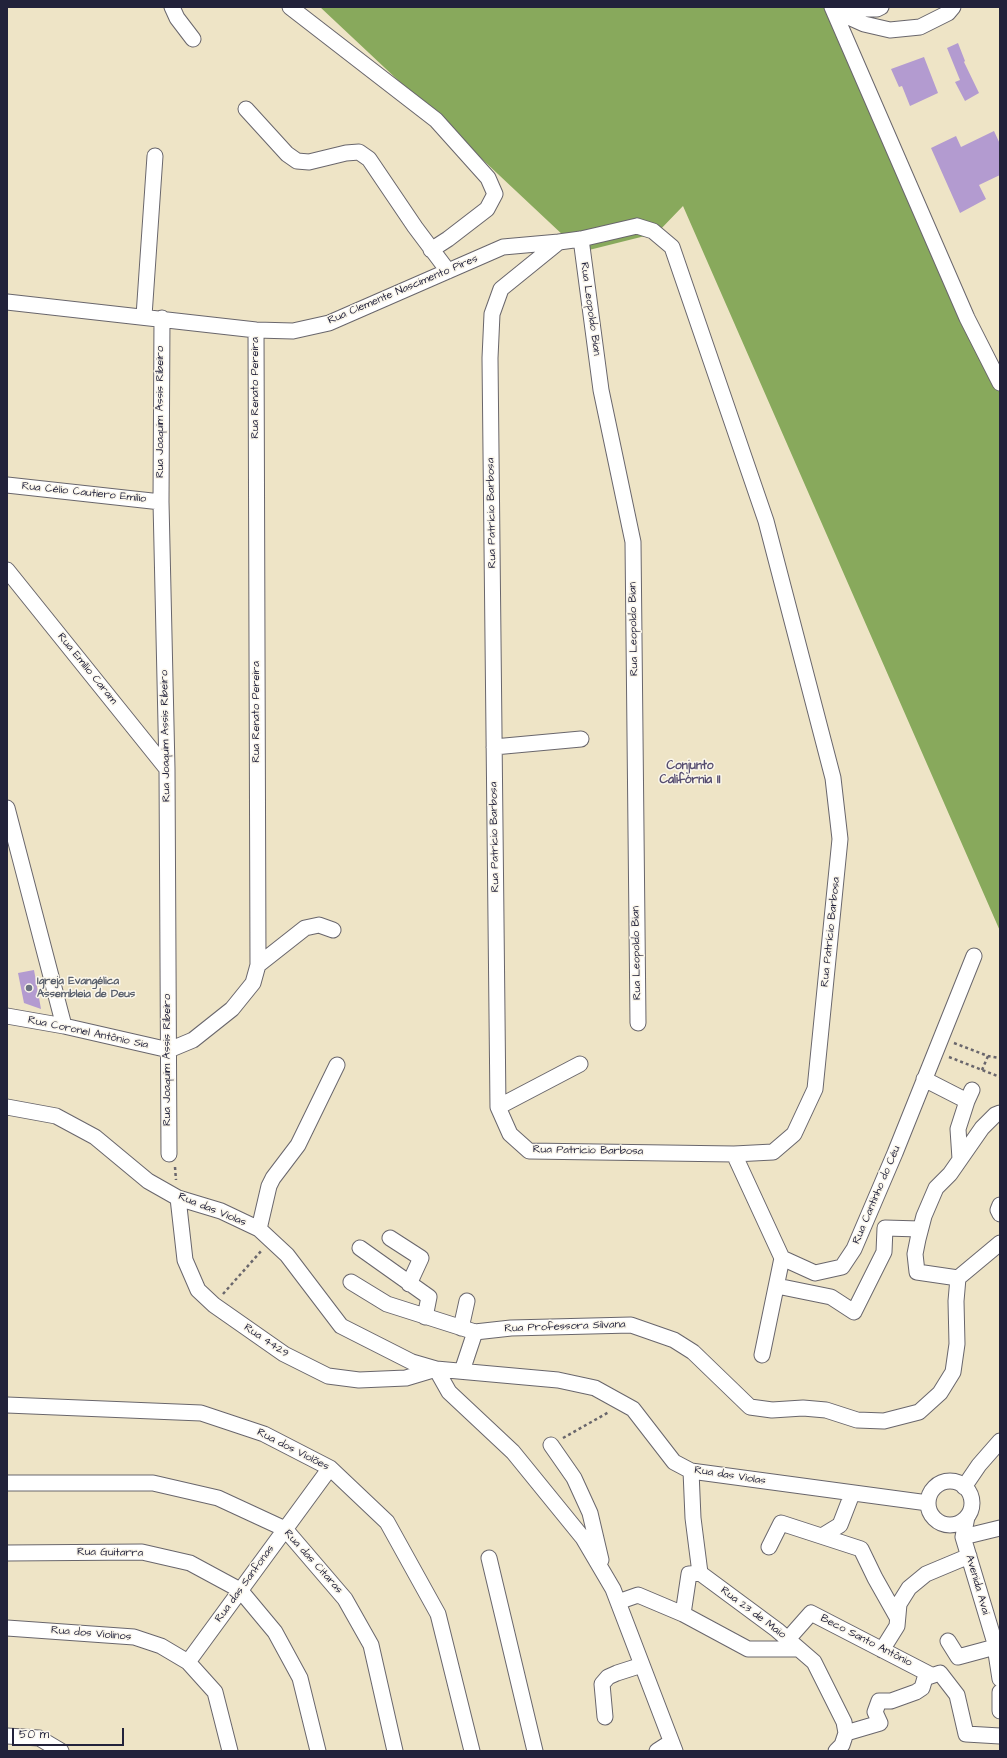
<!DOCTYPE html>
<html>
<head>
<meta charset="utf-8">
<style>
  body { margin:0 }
  #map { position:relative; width:1007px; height:1758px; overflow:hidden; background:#eee4c6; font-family:"Architects Daughter",sans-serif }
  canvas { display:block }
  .frame { position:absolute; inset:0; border:8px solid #22223b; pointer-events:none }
  .scale { position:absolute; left:12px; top:1728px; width:112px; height:18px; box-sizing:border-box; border:2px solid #22223b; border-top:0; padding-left:5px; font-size:12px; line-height:14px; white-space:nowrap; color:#22223b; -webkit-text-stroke:3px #fbf7ec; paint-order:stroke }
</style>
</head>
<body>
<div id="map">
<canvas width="1007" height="1758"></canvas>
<div class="frame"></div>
<div class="scale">50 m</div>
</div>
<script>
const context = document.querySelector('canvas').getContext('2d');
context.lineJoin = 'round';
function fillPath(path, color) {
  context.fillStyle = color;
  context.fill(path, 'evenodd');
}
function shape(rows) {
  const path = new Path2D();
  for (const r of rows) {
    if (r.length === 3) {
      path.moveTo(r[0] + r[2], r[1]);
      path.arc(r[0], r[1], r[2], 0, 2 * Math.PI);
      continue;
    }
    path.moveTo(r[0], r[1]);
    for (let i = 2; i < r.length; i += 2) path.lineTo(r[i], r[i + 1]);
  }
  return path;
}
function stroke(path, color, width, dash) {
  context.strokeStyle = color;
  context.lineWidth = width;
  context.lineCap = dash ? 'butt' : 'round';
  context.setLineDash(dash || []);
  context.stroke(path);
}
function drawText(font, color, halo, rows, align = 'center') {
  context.font = font + ' "Architects Daughter",sans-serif';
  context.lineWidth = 3;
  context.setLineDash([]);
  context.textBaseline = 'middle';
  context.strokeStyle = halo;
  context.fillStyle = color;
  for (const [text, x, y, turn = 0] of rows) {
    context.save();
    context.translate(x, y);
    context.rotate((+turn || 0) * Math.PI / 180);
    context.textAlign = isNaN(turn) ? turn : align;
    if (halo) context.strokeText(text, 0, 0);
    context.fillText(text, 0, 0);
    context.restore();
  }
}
const forest = shape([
  [320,7,831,7,1000,388,1000,931,683,206,657,233,581,252]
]);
const building = shape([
  [958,43,965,61,964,62,979,93,965,101,955,82,960,80,947,48],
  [924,57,938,93,910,106,902,86,899,87,891,69],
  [994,131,1000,144,1000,175,979,185,986,199,960,213,931,148,956,136,961,147],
  [34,970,41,1009,24,1003,18,973]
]);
const path = shape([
  [954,1043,988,1056,1000,1058],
  [949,1057,1000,1077],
  [982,1070,988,1056],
  [175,1167,176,1180],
  [223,1294,262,1250],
  [563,1438,609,1412]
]);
const minor = shape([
  [172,7,177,18,193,39],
  [290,7,436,120,488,178,495,194,487,209,448,239,431,250],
  [832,7,967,318,1000,383],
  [836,7,844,15,864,24,890,30,920,27,948,13,953,7],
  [854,7,856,9,877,9,881,7],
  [246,109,287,154,297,161,309,162,346,153,359,152,369,159,415,227,448,271],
  [637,226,653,231,672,247,766,521,833,778,840,839,815,1089,794,1134,773,1152,734,1154,529,1151,510,1134,498,1107,490,358,492,314,501,289,559,242,581,239,637,226],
  [581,239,601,390,633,542,638,1023],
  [7,302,256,330,293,331,329,323,503,247,559,242],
  [144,316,155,156],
  [162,318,161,502,167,769,169,1154],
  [7,485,161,502],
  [7,570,167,769],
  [494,747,581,739],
  [7,808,64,1026],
  [258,965,305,928,319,925,333,930],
  [7,1016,64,1026,169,1050,193,1040,232,1009,253,983,258,965,256,330],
  [924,1079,967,1101],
  [7,1107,56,1116,95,1137,148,1181,178,1198,221,1211,259,1229,287,1255,341,1326,412,1362,436,1369,558,1380,595,1388,633,1409,674,1462,691,1471,928,1503],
  [498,1107,580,1064],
  [734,1154,782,1258,815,1273,842,1267,854,1249,895,1153,974,956],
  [960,1159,958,1129,967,1101,972,1090],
  [178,1198,185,1260,198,1290,214,1305,284,1354,328,1376,359,1380,406,1378,436,1369,449,1392,513,1452,583,1538,613,1589,675,1751],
  [1000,1205,998,1210,1000,1214],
  [259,1229,269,1186,273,1178,298,1145,337,1065],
  [390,1238,421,1258,409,1284],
  [360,1248,429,1297,425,1317],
  [958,1278,917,1272,915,1254,918,1239,924,1216,936,1188,950,1174,982,1128,995,1115,1000,1113],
  [351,1282,387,1304,475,1332],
  [777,1286,831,1297,854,1312,884,1252,885,1228,920,1229],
  [461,1328,467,1301],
  [762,1355,782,1258],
  [462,1371,475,1332,511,1328,631,1325,674,1340,693,1352,750,1407,772,1410,803,1408,826,1410,857,1420,884,1421,919,1412,940,1393,953,1372,957,1344,956,1301,958,1278,1000,1243],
  [7,1405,201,1413,264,1434,330,1468,387,1522,438,1614,472,1751],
  [551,1445,574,1478,590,1513,601,1560],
  [691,1471,693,1518,700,1573,777,1630,814,1662,844,1722,846,1733,842,1745,836,1751],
  [950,1503,22],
  [7,1483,153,1483,218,1498,285,1529,345,1599,371,1645,395,1751],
  [964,1487,979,1465,1000,1441],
  [967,1517,963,1537,994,1640,1000,1679],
  [822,1536,840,1525,852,1494],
  [963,1537,1000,1528],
  [769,1547,781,1523,861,1549,875,1578,897,1617],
  [7,1553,142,1552,190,1563,240,1590,275,1632,300,1678,318,1751],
  [489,1558,535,1751],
  [618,1602,638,1595,683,1614,748,1649,799,1649],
  [683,1614,689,1574,700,1573],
  [7,1628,134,1637,161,1646,188,1662,215,1692,230,1751],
  [788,1639,811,1613,931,1675],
  [948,1641,958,1657,995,1647],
  [882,1650,897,1626,899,1604,909,1588,926,1574,969,1556],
  [188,1662,330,1468],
  [1000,1692,1000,1711],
  [605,1717,602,1684,608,1677,617,1673,642,1665],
  [846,1733,880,1723,875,1712,879,1701,891,1701,916,1692,922,1688,925,1678,940,1673,957,1695,966,1734,1000,1736],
  [7,1736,39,1738,61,1751],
  [657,1751,671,1742]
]);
const markers = [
  [29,988,4,"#6b7280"]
];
const streetNames = [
  ["Rua Clemente Nascimento Pires",403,290,-23],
  ["Rua Leopoldo Bian",590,309,82],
  ["Rua Renato Pereira",256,388,-90],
  ["Rua Joaquim Assis Ribeiro",161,412,-90],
  ["Rua Célio Cautiero Emílio",84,493,6],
  ["Rua Patrício Barbosa",492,513,-91],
  ["Rua Leopoldo Bian",634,629,-91],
  ["Rua Emílio Caram",87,669,51],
  ["Rua Renato Pereira",257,712,-90],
  ["Rua Joaquim Assis Ribeiro",166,736,-91],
  ["Rua Patrício Barbosa",495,837,-91],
  ["Rua Patrício Barbosa",831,932,-84],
  ["Rua Leopoldo Bian",637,953,-91],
  ["Rua Coronel Antônio Sia",88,1033,12],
  ["Rua Joaquim Assis Ribeiro",168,1060,-90],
  ["Rua Patrício Barbosa",588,1151,1],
  ["Rua Cantinho do Céu",877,1195,-67],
  ["Rua das Violas",212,1210,22],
  ["Rua Professora Silvana",565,1327,-2],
  ["Rua 4429",266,1341,34],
  ["Rua dos Violões",293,1450,27],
  ["Rua das Violas",730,1476,9],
  ["Rua Guitarra",110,1553,1],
  ["Rua das Citaras",313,1562,48],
  ["Rua das Sanfonas",245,1584,-54],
  ["Avenida Avaí",977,1585,74],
  ["Rua 23 de Maio",753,1613,37],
  ["Rua dos Violinos",91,1634,5],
  ["Beco Santo Antônio",866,1641,27]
];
const worshipNames = [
  ["Igreja Evangélica",37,982],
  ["Assembleia de Deus",37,995]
];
const neighbourhoodNames = [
  ["Conjunto",690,766],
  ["Califórnia II",690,780]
];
fillPath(forest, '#88a95c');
fillPath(building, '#b39bd0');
stroke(minor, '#69666c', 17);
stroke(path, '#69666c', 2.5, [3, 3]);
stroke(minor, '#fff', 15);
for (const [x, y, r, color] of markers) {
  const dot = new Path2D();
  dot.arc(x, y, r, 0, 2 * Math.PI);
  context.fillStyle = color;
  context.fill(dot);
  stroke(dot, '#fbf7ec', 1.5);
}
drawText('11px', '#22223b', '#fbf7ec', streetNames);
drawText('bold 11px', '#5b616d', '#fbf7ec', worshipNames, 'left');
drawText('bold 12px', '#554c6f', '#fbf7ec', neighbourhoodNames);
</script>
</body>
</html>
